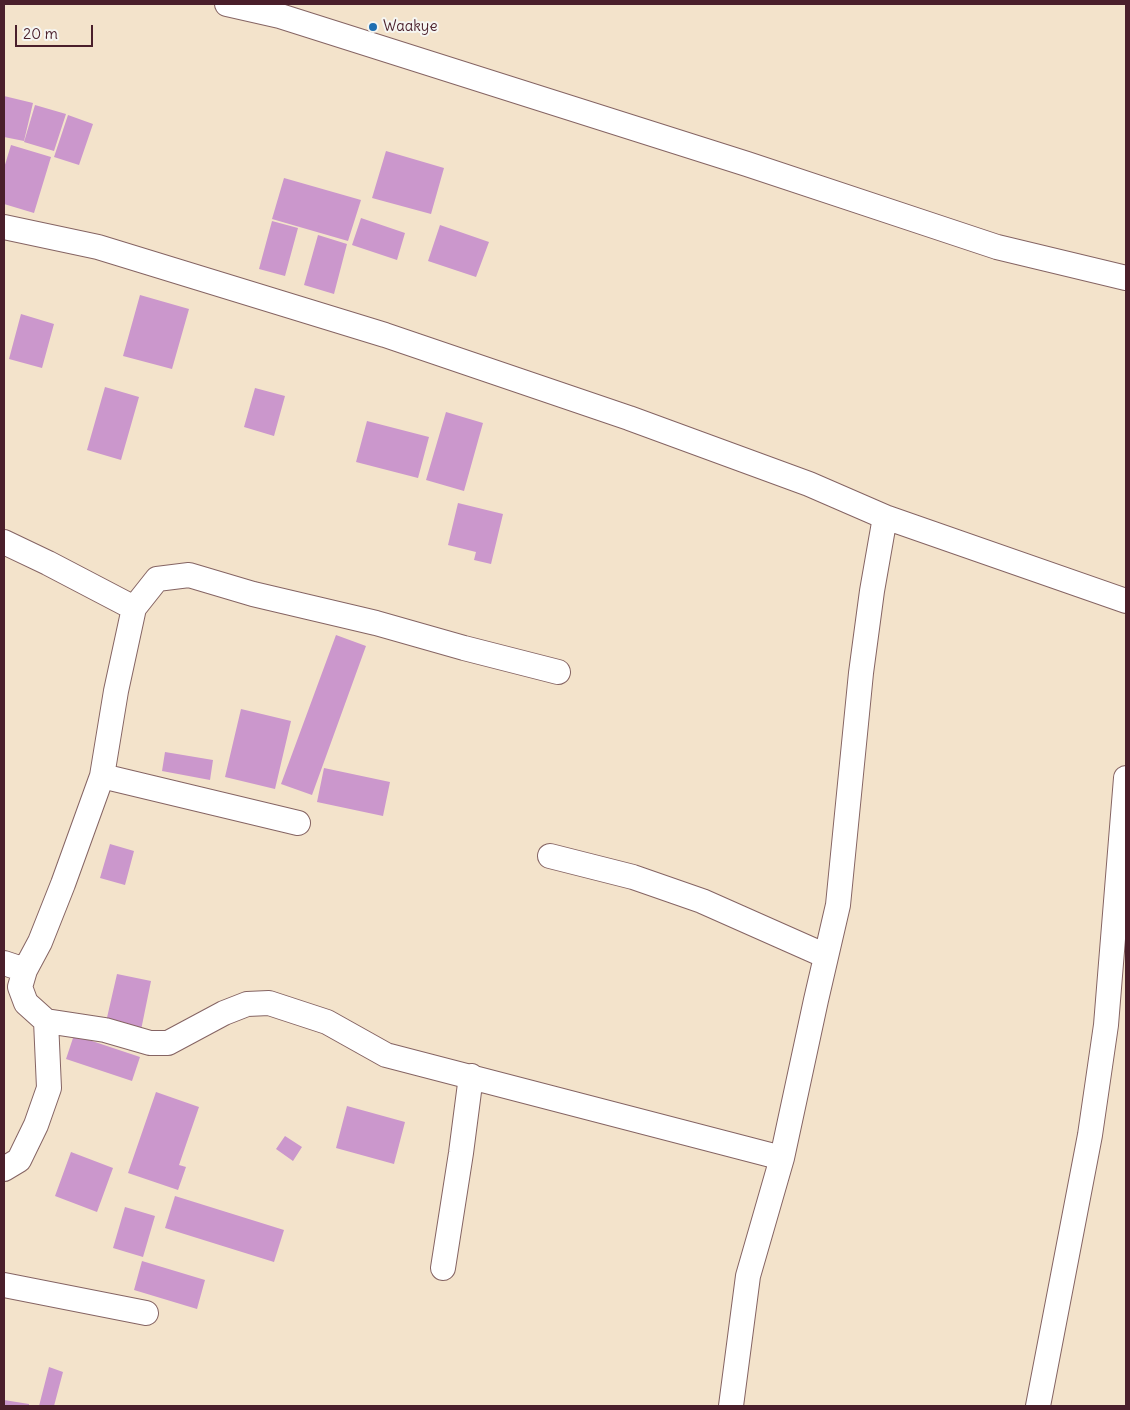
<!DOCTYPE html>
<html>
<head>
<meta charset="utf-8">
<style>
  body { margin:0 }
  #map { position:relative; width:1130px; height:1410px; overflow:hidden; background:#f3e3cb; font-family:Delius,sans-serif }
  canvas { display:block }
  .frame { position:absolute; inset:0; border:5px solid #4a1f2b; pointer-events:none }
  .scale { position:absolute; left:15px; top:25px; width:78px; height:22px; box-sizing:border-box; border:2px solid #4a1f2b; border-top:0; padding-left:6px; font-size:15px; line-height:18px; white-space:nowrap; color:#4a1f2b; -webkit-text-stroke:4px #f6f6f2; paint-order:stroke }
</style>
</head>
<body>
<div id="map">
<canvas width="1130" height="1410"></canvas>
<div class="frame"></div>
<div class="scale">20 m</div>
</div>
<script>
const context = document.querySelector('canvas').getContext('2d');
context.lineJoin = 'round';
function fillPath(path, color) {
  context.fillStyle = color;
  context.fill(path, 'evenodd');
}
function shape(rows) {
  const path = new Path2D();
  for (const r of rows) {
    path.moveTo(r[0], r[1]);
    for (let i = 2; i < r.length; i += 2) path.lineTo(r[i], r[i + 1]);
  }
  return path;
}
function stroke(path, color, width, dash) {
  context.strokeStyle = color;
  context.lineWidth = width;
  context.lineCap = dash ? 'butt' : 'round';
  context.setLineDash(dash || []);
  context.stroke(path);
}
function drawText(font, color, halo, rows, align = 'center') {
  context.font = font + ' Delius,sans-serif';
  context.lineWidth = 4;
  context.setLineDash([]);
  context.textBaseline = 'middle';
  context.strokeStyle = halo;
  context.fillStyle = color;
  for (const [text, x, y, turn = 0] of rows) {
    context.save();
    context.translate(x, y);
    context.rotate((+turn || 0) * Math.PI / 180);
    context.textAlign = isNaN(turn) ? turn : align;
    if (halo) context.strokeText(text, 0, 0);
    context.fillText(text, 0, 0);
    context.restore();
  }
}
const building = shape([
  [4,96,33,103,24,141,4,137],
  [35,105,66,114,54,151,24,142],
  [68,115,93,124,79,165,54,157],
  [11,145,51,157,34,213,4,204,4,168],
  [386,151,444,168,431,214,372,198],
  [284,178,361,200,348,241,272,219],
  [361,218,405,233,397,260,352,245],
  [272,221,298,228,285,276,259,269],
  [440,225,489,242,476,277,428,261],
  [318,235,347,244,334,294,304,285],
  [140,295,189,309,172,369,123,356],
  [21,314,54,324,42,368,9,359],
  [105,387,139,397,121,460,87,450],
  [255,388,285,396,274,436,244,427],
  [446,412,483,423,464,491,426,480],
  [367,421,429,437,418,478,356,462],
  [458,503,503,514,491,564,474,560,476,552,448,545],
  [336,635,366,646,312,795,281,784],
  [241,709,291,721,275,789,225,777],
  [165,752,213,760,210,780,162,771],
  [324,768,390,782,383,816,317,802],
  [110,844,134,851,125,885,100,878],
  [117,974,151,981,141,1030,106,1022],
  [74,1035,140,1057,132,1081,66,1059],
  [156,1092,199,1107,179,1165,186,1167,178,1190,128,1173],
  [347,1106,405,1122,394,1164,336,1148],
  [285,1136,302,1147,293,1161,276,1149],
  [71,1152,113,1168,97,1212,55,1196],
  [175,1196,284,1230,274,1262,165,1228],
  [125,1207,155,1216,143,1257,113,1248],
  [142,1261,205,1280,197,1309,134,1290],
  [49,1367,63,1372,54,1406,39,1406],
  [4,1400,29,1404,29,1406,4,1406]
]);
const minor = shape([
  [227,4,280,16,747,164,997,247,1126,278],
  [4,227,98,247,385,335,629,418,809,484,885,517,872,591,861,673,838,905,816,1000,782,1158,748,1276,731,1406],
  [885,517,1126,601],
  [4,542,48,563,134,608],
  [102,776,298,823],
  [550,856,633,877,702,901,826,956],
  [4,963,25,970],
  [46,1021,105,1030,150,1043,168,1043,224,1013,247,1004,269,1003,327,1022,386,1055,782,1158],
  [4,1169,19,1160,36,1125,49,1088,46,1021,26,1003,20,987,25,970,40,942,63,884,102,776,116,691,134,608,157,579,189,575,253,594,376,623,464,648,558,672],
  [443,1268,461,1153,471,1076],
  [4,1285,146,1313],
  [1038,1406,1090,1135,1106,1025,1126,778]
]);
const markers = [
  [373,27,5,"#1f6fb2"]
];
const poiNames = [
  ["Waakye",383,27]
];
fillPath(building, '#cb97cc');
stroke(minor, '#856463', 26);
stroke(minor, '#fff', 24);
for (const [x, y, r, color] of markers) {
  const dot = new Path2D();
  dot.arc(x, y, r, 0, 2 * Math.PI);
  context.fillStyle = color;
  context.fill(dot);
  stroke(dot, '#f6f6f2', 2);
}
drawText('15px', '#4a1f2b', '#f6f6f2', poiNames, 'left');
</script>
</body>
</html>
